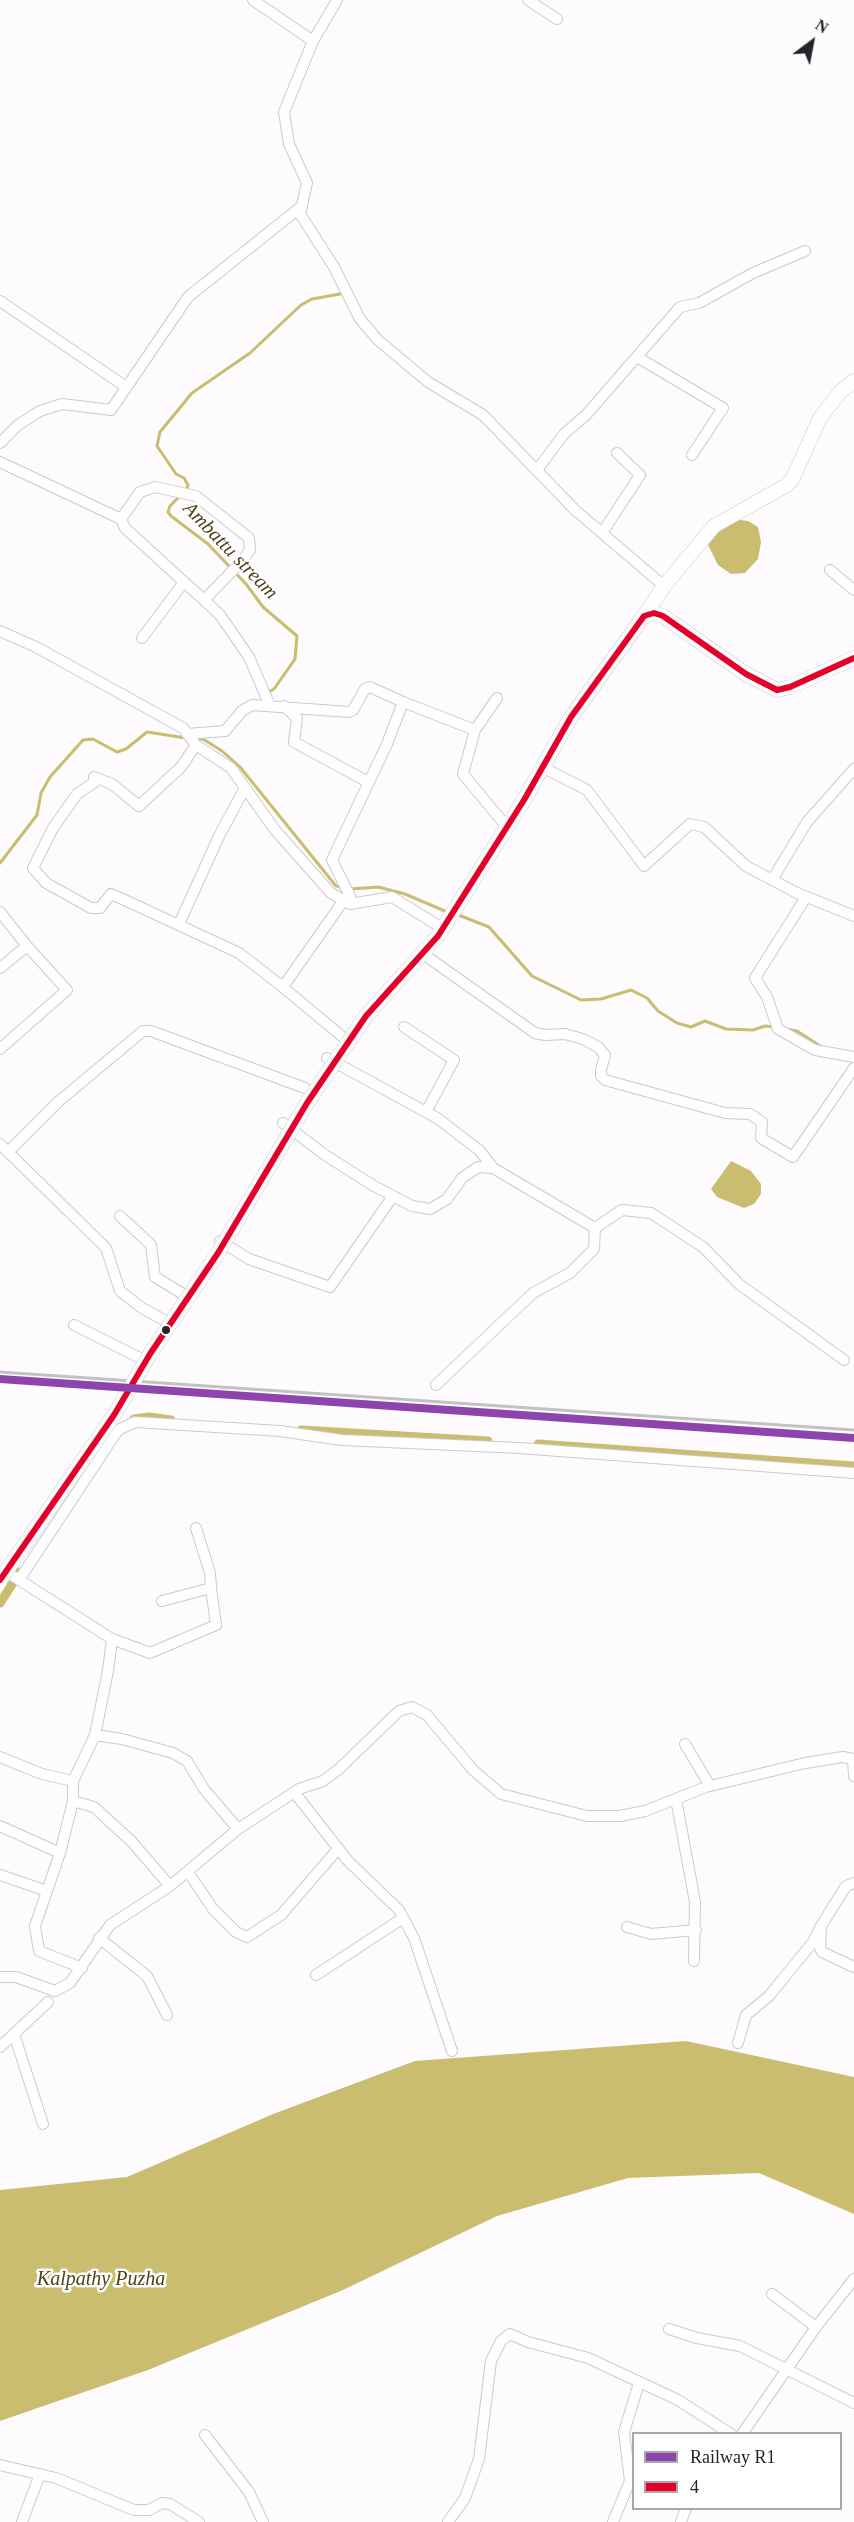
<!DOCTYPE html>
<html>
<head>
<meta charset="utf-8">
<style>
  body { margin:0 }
  #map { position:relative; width:854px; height:2522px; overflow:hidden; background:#fdfbfe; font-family:"Times New Roman",serif }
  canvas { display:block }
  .legend { position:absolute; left:632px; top:2432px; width:210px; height:78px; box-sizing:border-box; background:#fff; border:2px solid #a9a7a9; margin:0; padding:8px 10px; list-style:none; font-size:18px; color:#272429 }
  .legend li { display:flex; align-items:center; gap:12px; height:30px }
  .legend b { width:30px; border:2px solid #a9a7a9 }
  .north { position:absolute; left:782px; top:12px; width:60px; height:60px; -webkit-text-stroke:4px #fff; paint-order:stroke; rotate:32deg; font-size:16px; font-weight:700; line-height:24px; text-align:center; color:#272429 }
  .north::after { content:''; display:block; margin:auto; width:21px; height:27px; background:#272429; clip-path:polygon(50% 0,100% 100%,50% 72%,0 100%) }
</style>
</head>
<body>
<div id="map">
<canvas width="854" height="2522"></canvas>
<ul class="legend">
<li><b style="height:8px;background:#8e44ad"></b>Railway R1</li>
<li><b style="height:8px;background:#e4002b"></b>4</li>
</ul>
<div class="north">N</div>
</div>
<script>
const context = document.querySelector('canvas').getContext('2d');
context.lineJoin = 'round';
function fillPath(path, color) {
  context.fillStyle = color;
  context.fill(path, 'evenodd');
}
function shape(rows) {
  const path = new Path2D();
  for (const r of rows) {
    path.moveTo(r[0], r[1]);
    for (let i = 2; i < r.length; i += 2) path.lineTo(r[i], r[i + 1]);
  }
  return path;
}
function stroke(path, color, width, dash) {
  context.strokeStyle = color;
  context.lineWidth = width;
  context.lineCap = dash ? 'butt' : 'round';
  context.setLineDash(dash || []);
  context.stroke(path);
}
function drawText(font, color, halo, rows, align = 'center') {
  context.font = font + ' "Times New Roman",serif';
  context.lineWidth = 5;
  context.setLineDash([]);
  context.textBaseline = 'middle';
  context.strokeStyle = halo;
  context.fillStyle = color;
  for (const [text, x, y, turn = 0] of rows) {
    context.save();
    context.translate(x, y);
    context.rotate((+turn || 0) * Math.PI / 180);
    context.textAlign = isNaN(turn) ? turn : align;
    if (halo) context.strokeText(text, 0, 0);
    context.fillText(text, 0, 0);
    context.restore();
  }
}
const water = shape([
  [740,520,748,521,758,527,761,542,758,559,745,573,731,574,718,565,708,545,725,524],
  [731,1161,751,1171,761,1184,761,1194,754,1204,744,1208,717,1197,711,1189],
  [686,2041,854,2077,854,2214,759,2173,628,2178,497,2216,343,2290,148,2370,0,2421,0,2190,127,2177,273,2114,415,2061]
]);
const stream = shape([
  [186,491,188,485,184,478,176,474,157,446,160,432,192,393,250,353,301,305,312,299,340,294],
  [181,495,170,506,168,512,171,516,208,544,246,584,263,607,297,636,295,659,274,689,267,693],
  [195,739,203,739,222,751,240,767,336,886,341,887],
  [0,863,37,815,41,793,50,777,83,740,93,739,117,752,126,749,147,732,186,738],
  [351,889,378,887,405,894,447,912],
  [456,914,489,927,532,976,581,1000,601,999,631,990,647,998,658,1011,677,1023,691,1027,705,1021,726,1029,753,1030,765,1026,774,1027],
  [786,1029,797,1031,820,1046]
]);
const canal = shape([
  [134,1419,149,1417,171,1420],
  [301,1430,488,1441],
  [538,1444,854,1466],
  [0,1603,20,1572]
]);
const minor = shape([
  [253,0,313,41],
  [337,0,313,41,284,112,289,144,307,183,300,214,334,267,360,319,378,340,428,382,483,415,575,510,664,586],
  [528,0,557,19],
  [0,301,126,387],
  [637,357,723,408,692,455],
  [0,443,18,425,40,411,62,404,111,410,188,297,302,206],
  [0,462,121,519],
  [537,470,564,434,586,415,680,307,699,303,753,273,805,251],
  [602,533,640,475,617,453],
  [830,570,854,590],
  [204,600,242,561,250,550,249,538,196,496,155,487,140,492,121,519,125,528,147,548,184,582,204,600,220,615,249,657,270,706],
  [0,631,36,647,183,728,196,745,231,768,275,830,331,893,350,904,392,897,442,928],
  [142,638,184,582],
  [284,706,297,718,294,742,368,782],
  [475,730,497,698],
  [187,734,225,731,242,711,252,705,349,712,353,710,365,689,370,687,403,702],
  [196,745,181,767,139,806,112,784,94,777,95,782,77,794,53,828,33,868,46,883,91,908,100,908,111,894,129,902,239,953,279,984,285,984,344,900],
  [542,767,587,790,644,866,690,824,704,827,746,866,797,893,854,916],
  [772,880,807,822,854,769],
  [806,897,755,978,767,997,778,1029,815,1050,854,1057],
  [350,904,350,896,332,860,387,744,403,702,475,730,463,774,506,826],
  [0,912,27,946],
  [179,924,220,834,245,788],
  [423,954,535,1033,545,1035,565,1034,583,1039,598,1047,605,1055,601,1070,601,1076,605,1080,725,1113,750,1114,762,1122,761,1138,793,1157,854,1068],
  [0,968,27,946,67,990,0,1049],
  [279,984,344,1038],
  [404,1027,454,1060,426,1112],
  [327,1058,437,1118,479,1150,493,1168,595,1228,622,1210,651,1213,703,1247,739,1284,844,1360],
  [283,1123,325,1155,374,1186,412,1206,430,1209,447,1199,462,1178,478,1167,493,1168],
  [0,1144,8,1152,58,1102,143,1031,151,1031,305,1088],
  [8,1152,106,1248,120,1291,142,1308,164,1320],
  [120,1216,151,1245,155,1277,183,1294],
  [220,1241,249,1259,330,1287,393,1196],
  [74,1325,138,1357],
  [436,1385,533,1293,570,1273,594,1249,595,1228],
  [196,1528,210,1573,211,1588],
  [13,1576,112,1639,150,1653,216,1625,211,1588,162,1601],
  [19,1580,118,1430,135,1422,280,1431,342,1440,519,1448,854,1473],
  [95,1735,122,1739,173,1753,187,1761,204,1789,238,1829],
  [685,1744,710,1786],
  [0,1757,42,1774,73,1781],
  [853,1759,854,1776],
  [294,1792,348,1861,399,1910,414,1938,452,2051],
  [676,1799,695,1902,694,1961],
  [73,1801,94,1807,132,1842,170,1886],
  [0,1826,60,1853],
  [188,1872,213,1909,236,1932,247,1937,281,1915,338,1849],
  [0,1875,47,1891],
  [854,1883,846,1886,821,1926,820,1948,822,1952,854,1967],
  [627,1927,651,1934,696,1930],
  [99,1938,147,1976,167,2015],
  [82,1968,39,1951,35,1926,60,1853,73,1801,73,1781,95,1735,108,1671,112,1639],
  [316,1975,403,1918],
  [0,1977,16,1977,55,1991,70,1983,110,1925,170,1886,238,1829,299,1789,323,1781,339,1769,399,1711,412,1707,427,1715,473,1770,501,1794,587,1816,620,1816,645,1811,706,1787,805,1763,843,1757,854,1759],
  [14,2034,43,2124],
  [738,2043,746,2015,769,1996,813,1942,821,1926],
  [0,2047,48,2002],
  [772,2294,816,2327],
  [669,2329,697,2338,740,2346,854,2403],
  [742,2434,816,2327,854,2279],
  [205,2435,249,2492,263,2522],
  [0,2465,56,2478,134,2510,149,2510,162,2503,170,2504,199,2522],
  [22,2522,40,2474],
  [448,2522,465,2498,479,2459,491,2361,501,2341,510,2334,528,2342,588,2358,678,2400,731,2434],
  [613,2522,630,2481,624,2432,639,2383],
  [681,2522,686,2508]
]);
const major = shape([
  [644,616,664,586,714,526,787,485,793,478,820,418,840,392,854,381],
  [366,1016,438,936,524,800,571,717,644,616,654,613,663,616,746,674,777,690,790,687,854,658]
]);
const rail = shape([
  [0,1372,854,1430]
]);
const majorBridge = shape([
  [0,1580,114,1415,150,1354,218,1253,307,1103,366,1016]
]);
const bus1 = shape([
  [0,1580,114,1415,150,1354,218,1253,307,1103,366,1016,438,936,524,800,571,717,644,616,654,613,663,616,746,674,777,690,790,687,854,658]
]);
const rail1 = shape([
  [0,1379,854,1438]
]);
const markers = [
  [166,1330,5,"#272429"]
];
const waterNames = [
  ["Ambattu stream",230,551,46],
  ["Kalpathy Puzha",101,2280]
];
fillPath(water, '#cbbd6f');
stroke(stream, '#cbbd6f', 3);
stroke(canal, '#cbbd6f', 9);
stroke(minor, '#cccacc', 12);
stroke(major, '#cccacc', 15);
stroke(minor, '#fffeff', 10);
stroke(major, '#fffeff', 14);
stroke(rail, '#c2c2c2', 3);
stroke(majorBridge, '#cccacc', 15, []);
stroke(majorBridge, '#fffeff', 14);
stroke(bus1, '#e4002b', 6);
stroke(rail1, '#8e44ad', 8);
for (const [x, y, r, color] of markers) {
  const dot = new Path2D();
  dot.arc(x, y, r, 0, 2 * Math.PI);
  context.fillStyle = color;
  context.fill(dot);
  stroke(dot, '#fff', 2);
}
drawText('italic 20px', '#4c4417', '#fff', waterNames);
</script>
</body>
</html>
